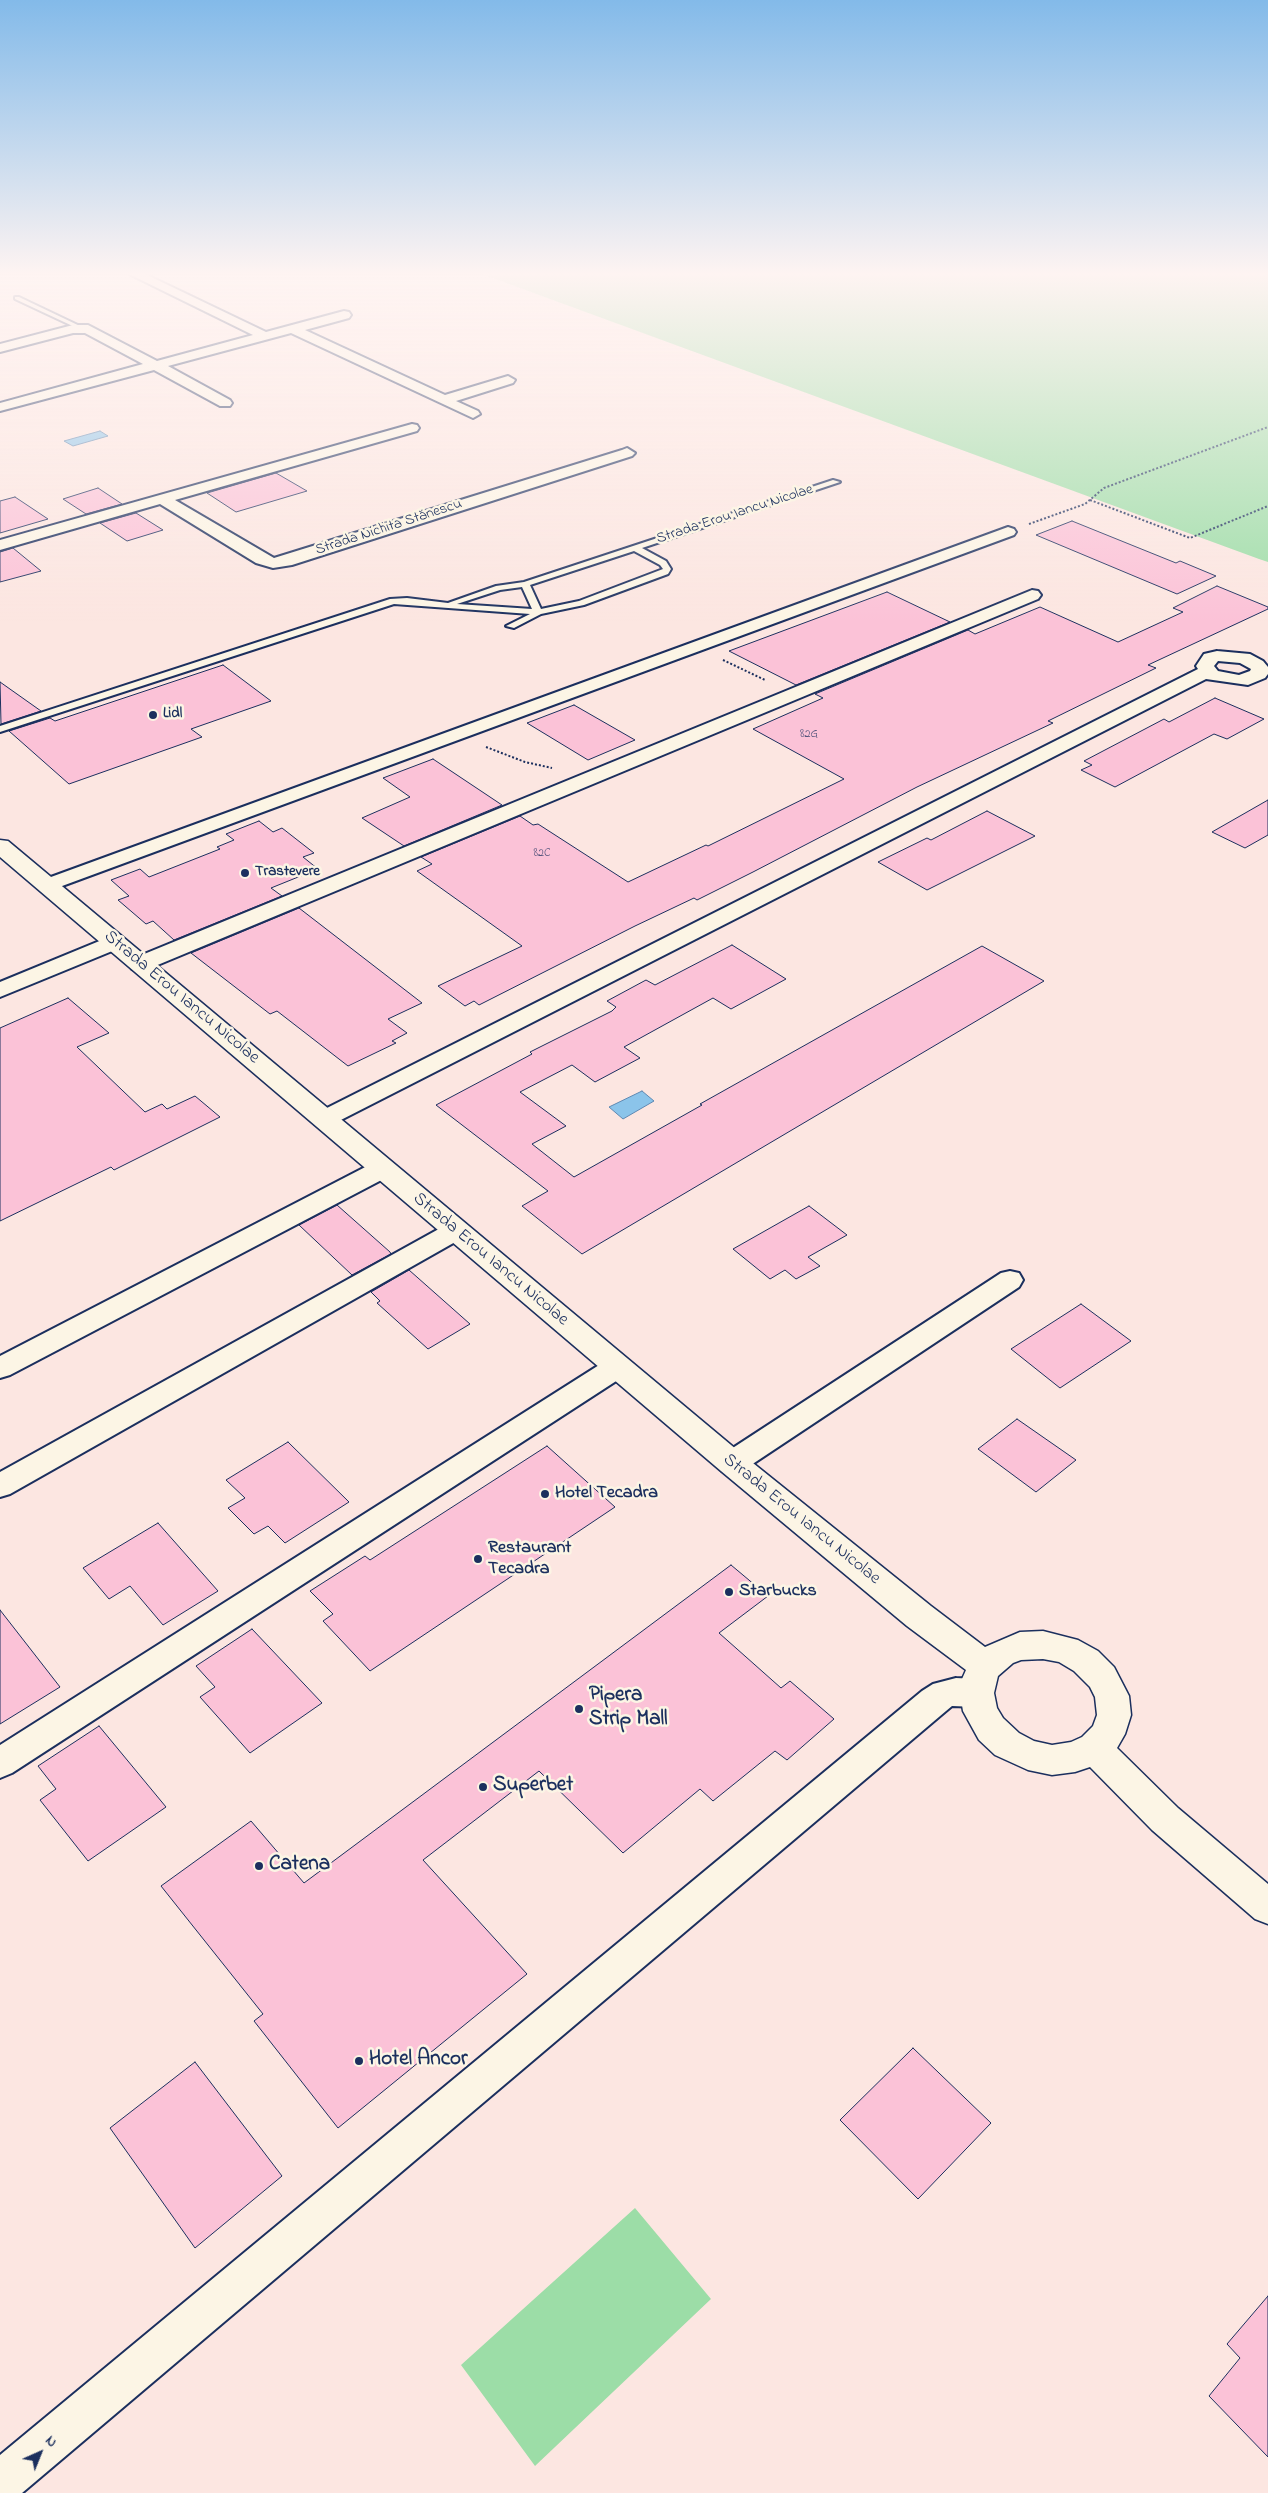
<!DOCTYPE html>
<html>
<head>
<meta charset="utf-8">
<style>
  body { margin:0 }
  #map { position:relative; width:1268px; height:2493px; overflow:hidden; background:#fce6e1; font-family:"Indie Flower",sans-serif }
  canvas { display:block }
  .north { position:absolute; left:15px; top:2428px; width:50px; height:50px; -webkit-text-stroke:4px #fcf5e5; paint-order:stroke; rotate:44deg; font-size:14px; font-weight:700; line-height:20px; text-align:center; color:#1b2f5e }
  .north::after { content:''; display:block; margin:auto; width:18px; height:22px; background:#1b2f5e; clip-path:polygon(50% 0,100% 100%,50% 72%,0 100%) }
</style>
</head>
<body>
<div id="map">
<canvas width="1268" height="2493"></canvas>
<div class="north">N</div>
</div>
<script>
const context = document.querySelector('canvas').getContext('2d');
context.lineJoin = 'round';
function fillPath(path, color) {
  context.fillStyle = color;
  context.fill(path, 'evenodd');
}
function shape(rows) {
  const path = new Path2D();
  for (const r of rows) {
    path.moveTo(r[0], r[1]);
    for (let i = 2; i < r.length; i += 2) path.lineTo(r[i], r[i + 1]);
  }
  return path;
}
function stroke(path, color, width, dash) {
  context.strokeStyle = color;
  context.lineWidth = width;
  context.lineCap = dash ? 'butt' : 'round';
  context.setLineDash(dash || []);
  context.stroke(path);
}
function drawText(font, color, halo, rows, align = 'center') {
  context.font = font + ' "Indie Flower",sans-serif';
  context.lineWidth = 5;
  context.setLineDash([]);
  context.textBaseline = 'middle';
  context.strokeStyle = halo;
  context.fillStyle = color;
  for (const [text, x, y, turn = 0] of rows) {
    context.save();
    context.translate(x, y);
    context.rotate((+turn || 0) * Math.PI / 180);
    context.textAlign = isNaN(turn) ? turn : align;
    if (halo) context.strokeText(text, 0, 0);
    context.fillText(text, 0, 0);
    context.restore();
  }
}
const green = shape([
  [482,274,1268,274,1268,562,1259,559],
  [635,2208,711,2299,535,2466,461,2365]
]);
const water = shape([
  [100,431,108,436,73,446,64,441,100,431],
  [642,1091,654,1101,623,1119,609,1107,642,1091]
]);
const building = shape([
  [276,473,307,491,236,512,207,493,276,473],
  [98,488,122,504,86,514,63,499,98,488],
  [15,497,48,519,0,533,0,501,15,497],
  [136,513,163,530,127,541,100,523,136,513],
  [1072,521,1176,563,1180,561,1216,576,1177,594,1036,535,1072,521],
  [13,548,41,571,0,582,0,552,13,548],
  [1217,586,1268,607,1268,609,1148,665,1156,668,1048,721,1053,723,917,787,753,872,697,900,694,898,635,926,479,1005,474,1001,465,1006,438,986,522,946,417,871,432,864,421,857,520,816,533,825,538,824,628,882,706,845,708,846,844,779,753,729,823,698,815,694,968,630,975,634,1040,607,1118,642,1183,612,1173,608,1217,586],
  [887,592,950,622,796,685,729,651,887,592],
  [223,665,271,701,191,729,202,737,69,784,9,731,50,718,55,721,223,665],
  [0,682,41,711,1,724,0,682],
  [1215,698,1264,719,1227,739,1214,734,1115,787,1081,770,1092,765,1084,761,1164,719,1169,722,1215,698],
  [574,705,635,740,588,760,527,723,574,705],
  [433,759,502,805,404,846,362,818,410,797,383,778,433,759],
  [1268,800,1268,835,1245,848,1212,832,1268,800],
  [987,811,1035,836,927,890,878,862,927,838,931,840,987,811],
  [259,821,273,832,282,828,314,853,303,857,318,869,271,888,282,896,174,940,153,921,146,924,118,900,129,896,111,880,140,869,149,877,220,849,217,847,234,840,226,834,259,821],
  [299,908,422,1003,388,1019,407,1033,392,1041,396,1043,348,1066,277,1011,270,1014,191,953,299,908],
  [732,945,786,979,731,1009,713,998,624,1047,640,1058,595,1082,572,1065,520,1092,566,1126,532,1144,574,1177,702,1105,700,1104,982,946,1044,981,582,1254,522,1206,548,1191,436,1105,532,1054,530,1052,612,1011,616,1007,607,1001,646,980,655,985,732,945],
  [68,998,109,1033,77,1047,145,1112,162,1104,167,1109,195,1096,220,1117,114,1170,111,1167,0,1221,0,1028,68,998],
  [337,1205,390,1252,391,1254,352,1275,299,1225,337,1205],
  [809,1206,847,1235,808,1257,820,1266,796,1279,785,1270,770,1279,733,1249,809,1206],
  [409,1270,470,1324,428,1349,377,1303,380,1301,371,1292,409,1270],
  [1081,1304,1131,1341,1060,1388,1011,1349,1081,1304],
  [1017,1419,1076,1460,1036,1492,978,1449,1017,1419],
  [288,1442,349,1502,285,1543,268,1526,254,1534,228,1508,245,1498,226,1480,288,1442],
  [547,1446,615,1507,370,1671,323,1621,333,1614,310,1591,365,1556,370,1560,547,1446],
  [158,1523,218,1591,163,1625,130,1586,109,1599,83,1568,158,1523],
  [731,1565,768,1596,719,1633,781,1688,790,1681,834,1719,787,1760,775,1751,713,1801,700,1789,623,1853,539,1771,423,1860,527,1974,338,2128,254,2021,263,2014,161,1886,251,1821,304,1883,731,1565],
  [0,1610,60,1687,0,1724,0,1610],
  [252,1629,322,1703,250,1753,200,1697,215,1687,196,1666,252,1629],
  [99,1726,166,1807,88,1861,40,1800,56,1789,38,1766,99,1726],
  [913,2048,991,2123,918,2199,840,2120,913,2048],
  [195,2062,282,2176,195,2248,110,2128,195,2062],
  [1268,2296,1268,2457,1209,2396,1240,2358,1227,2344,1268,2296]
]);
const path = shape([
  [1090,500,1190,538,1268,506],
  [1029,524,1085,504,1104,488,1268,427],
  [723,660,765,680],
  [486,747,525,762,552,768]
]);
const service = shape([
  [15,297,19,297,84,328,79,329,15,299,15,297],
  [833,480,840,482,642,548,666,561,671,569,668,574,584,605,541,614,514,628,506,626,530,614,394,604,0,732,0,726,390,599,407,598,448,603,496,586,524,582,833,480],
  [634,551,660,565,663,569,579,601,541,609,530,585,634,551],
  [522,587,532,609,457,604,500,590,522,587]
]);
const minor = shape([
  [129,274,145,274,266,332,344,311,349,312,351,315,349,318,305,330,445,395,508,376,515,380,513,383,456,401,478,411,480,414,473,418,291,333,168,366,230,400,232,403,230,406,220,406,154,370,0,411,0,403,143,364,85,333,73,333,0,352,0,344,73,325,88,325,157,361,253,335,129,274],
  [412,424,417,425,419,428,417,431,175,500,274,558,622,450,627,448,635,453,632,456,292,565,273,568,256,563,160,504,0,550,0,540,412,424],
  [1008,527,1014,529,1016,532,1014,535,54,889,47,891,40,889,36,885,40,881,1008,527],
  [1032,590,1038,591,1041,595,1038,599,148,969,140,971,132,969,129,964,132,959,1032,590],
  [1217,651,1250,654,1263,661,1268,667,1268,674,1265,678,1248,685,1206,679,333,1124,324,1127,315,1124,312,1119,315,1114,1198,669,1196,666,1204,654,1217,651],
  [1218,661,1240,663,1251,669,1250,671,1239,675,1218,671,1214,666,1218,661],
  [114,935,122,937,125,942,122,947,0,997,0,982,114,935],
  [382,1161,391,1163,395,1169,391,1175,10,1375,0,1378,0,1356,373,1163,382,1161],
  [455,1222,464,1225,468,1231,464,1237,10,1494,0,1497,0,1472,446,1225,455,1222],
  [1010,1271,1019,1273,1023,1280,1019,1287,742,1471,732,1474,722,1471,717,1463,722,1455,1001,1273,1010,1271],
  [617,1357,627,1360,631,1367,627,1374,12,1773,0,1778,0,1745,607,1360,617,1357],
  [956,1678,977,1679,989,1683,993,1693,989,1703,977,1707,952,1706,946,1711,22,2493,0,2493,0,2455,922,1691,933,1684,956,1678]
]);
const tertiary = shape([
  [0,840,8,841,743,1455,931,1606,985,1647,1020,1632,1043,1631,1078,1640,1098,1651,1114,1667,1129,1696,1131,1715,1125,1734,1117,1748,1178,1808,1268,1884,1268,1924,1255,1919,1152,1830,1090,1767,1075,1772,1052,1775,1028,1770,995,1755,979,1740,963,1711,960,1693,962,1679,966,1670,907,1626,721,1471,0,857,0,840],
  [1043,1659,1059,1662,1074,1671,1090,1687,1095,1697,1097,1715,1093,1726,1082,1737,1071,1742,1052,1745,1034,1741,1019,1733,1003,1718,997,1708,994,1693,998,1676,1013,1663,1021,1660,1043,1659]
]);
const markers = [
  [153,715,5,"#1b2f5e"],
  [245,873,5,"#1b2f5e"],
  [545,1494,5,"#1b2f5e"],
  [478,1559,5,"#1b2f5e"],
  [729,1592,5,"#1b2f5e"],
  [579,1709,5,"#1b2f5e"],
  [483,1787,5,"#1b2f5e"],
  [259,1866,5,"#1b2f5e"],
  [359,2061,5,"#1b2f5e"]
];
const farNumbernames = [
  ["82G",809,735],
  ["82C",542,854]
];
const farStreetnames = [
  ["Strada Erou Iancu Nicolae",735,515,-18],
  ["Strada Nichita Stănescu",389,528,-18]
];
const farPoinames = [
  ["Lidl",163,715],
  ["Trastevere",255,873]
];
const streetNames = [
  ["Strada Erou Iancu Nicolae",181,998,40],
  ["Strada Erou Iancu Nicolae",490,1260,40],
  ["Strada Erou Iancu Nicolae",801,1520,39]
];
const poiNames = [
  ["Hotel Tecadra",555,1494],
  ["Restaurant",488,1549],
  ["Tecadra",488,1570],
  ["Starbucks",739,1592]
];
const nearPoinames = [
  ["Pipera",589,1697],
  ["Strip Mall",589,1721],
  ["Superbet",493,1787],
  ["Catena",269,1866],
  ["Hotel Ancor",369,2061]
];
fillPath(green, '#9cdda7');
fillPath(water, '#8bc4ea');
stroke(water, '#5e88b2', 1);
fillPath(building, '#fbc2d7');
stroke(building, '#1b2f5e', 1);
stroke(service, '#1b2f5e', 4);
stroke(minor, '#1b2f5e', 4);
stroke(tertiary, '#1b2f5e', 3);
stroke(path, '#1b2f5e', 2, [2, 2]);
fillPath(service, '#fcf5e5');
fillPath(minor, '#fcf5e5');
fillPath(tertiary, '#fcf5e5');
const sky = context.createLinearGradient(0, 0, 0, 623);
sky.addColorStop(0, '#83bae9');
sky.addColorStop(0.44, '#fef4f2');
sky.addColorStop(1, '#fef4f200');
context.fillStyle = sky;
context.fillRect(0, 0, 1268, 623);
for (const [x, y, r, color] of markers) {
  const dot = new Path2D();
  dot.arc(x, y, r, 0, 2 * Math.PI);
  context.fillStyle = color;
  context.fill(dot);
  stroke(dot, '#fcf5e5', 2);
}
drawText('12px', '#53547c', null, farNumbernames);
drawText('15px', '#1b2f5e', '#fcf5e5', farStreetnames);
drawText('bold 15px', '#1b2f5e', '#fcf5e5', farPoinames, 'left');
drawText('18px', '#1b2f5e', '#fcf5e5', streetNames);
drawText('bold 18px', '#1b2f5e', '#fcf5e5', poiNames, 'left');
drawText('bold 21px', '#1b2f5e', '#fcf5e5', nearPoinames, 'left');
</script>
</body>
</html>
